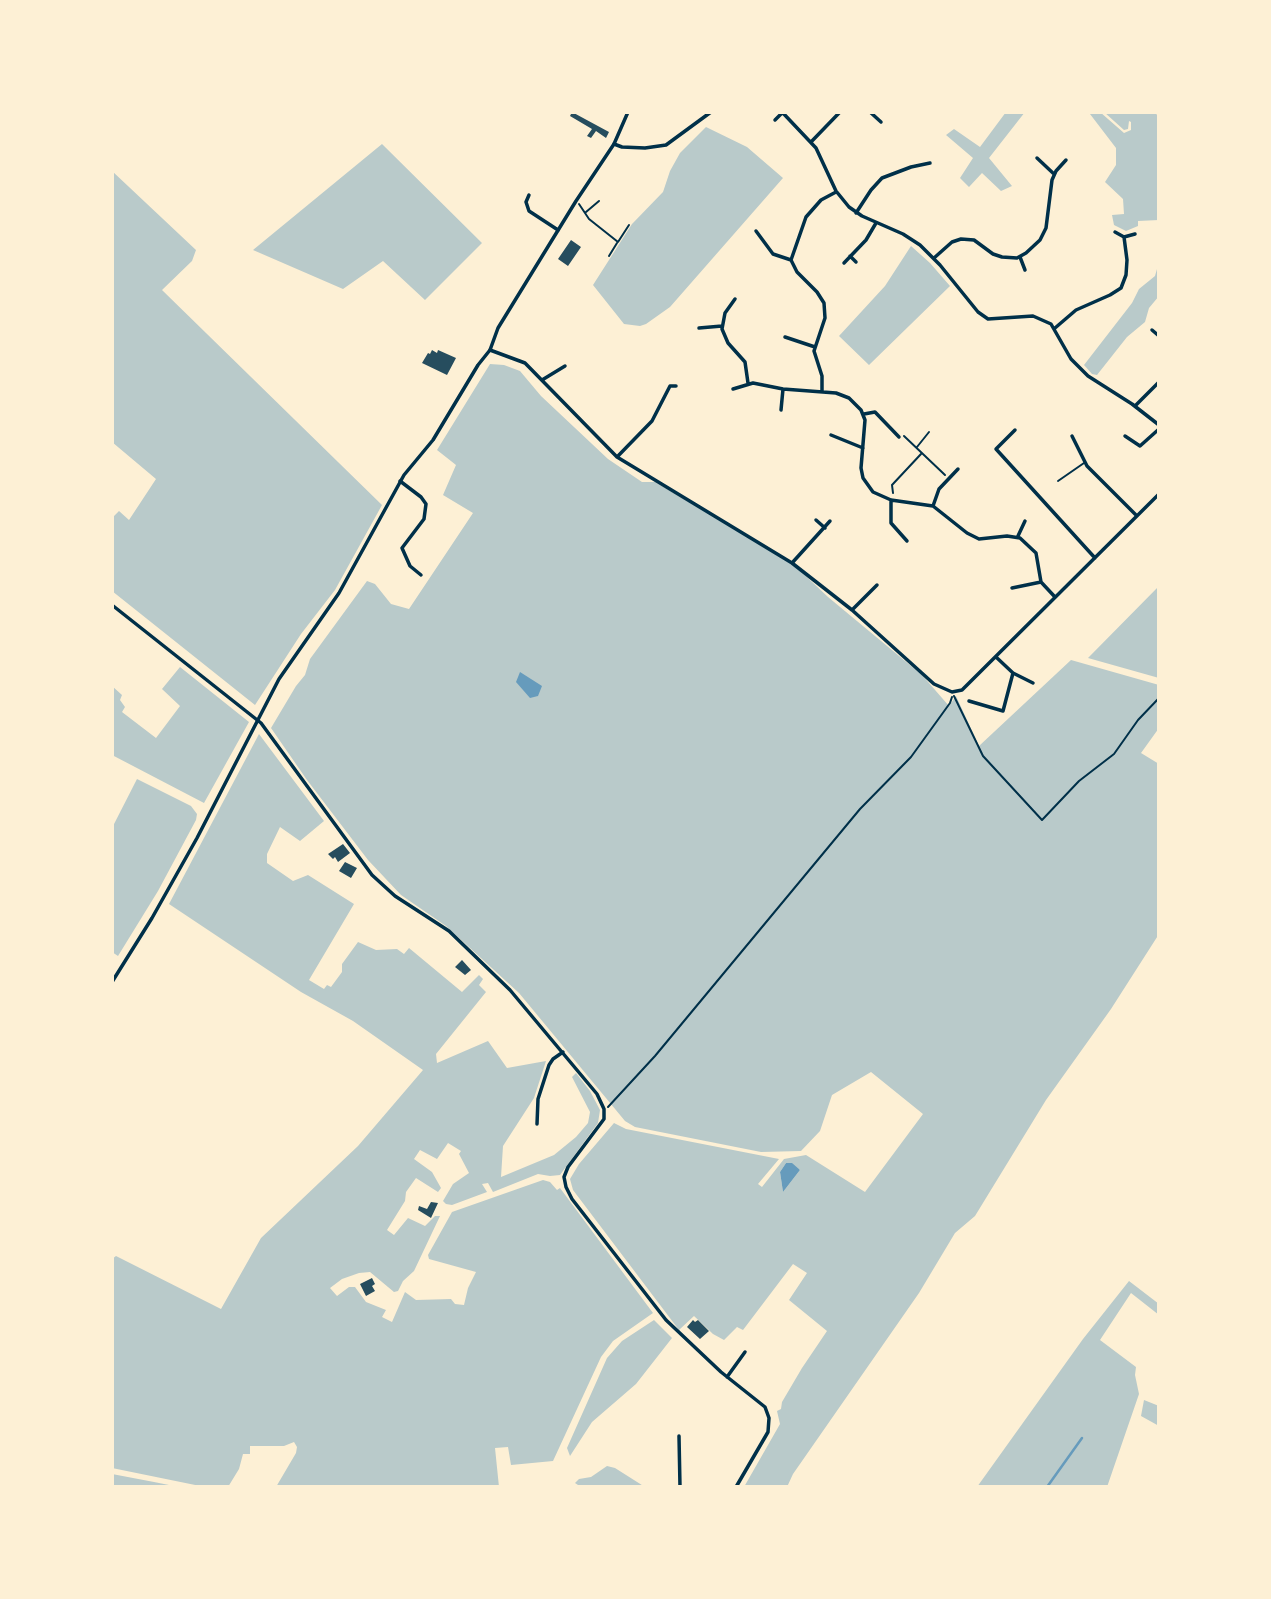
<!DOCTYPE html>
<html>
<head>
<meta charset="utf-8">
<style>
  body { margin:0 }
  #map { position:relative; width:1271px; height:1599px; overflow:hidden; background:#fdf0d5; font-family:Overpass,sans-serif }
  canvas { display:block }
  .frame { position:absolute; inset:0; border:114px solid #fdf0d5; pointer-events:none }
</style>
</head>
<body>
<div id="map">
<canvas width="1271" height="1599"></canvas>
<div class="frame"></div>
</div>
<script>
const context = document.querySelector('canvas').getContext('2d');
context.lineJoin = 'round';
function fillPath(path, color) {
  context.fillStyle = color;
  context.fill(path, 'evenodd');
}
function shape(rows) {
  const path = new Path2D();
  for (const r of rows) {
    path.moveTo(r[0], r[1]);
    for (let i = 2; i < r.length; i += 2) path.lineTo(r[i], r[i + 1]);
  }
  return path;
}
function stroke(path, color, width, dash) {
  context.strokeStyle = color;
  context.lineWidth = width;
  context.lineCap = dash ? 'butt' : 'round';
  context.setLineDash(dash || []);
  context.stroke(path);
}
const green = shape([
  [1006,112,1025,112,989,158,1012,186,1001,191,982,173,969,187,960,178,973,158,946,135,954,129,980,147],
  [1091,112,1100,112,1124,133,1131,130,1131,122,1129,121,1128,129,1124,130,1104,112,1153,112,1159,116,1159,220,1138,221,1138,226,1126,231,1114,225,1112,215,1124,214,1123,199,1105,182,1116,165,1116,148,1090,114],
  [706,127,747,147,783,178,670,307,646,324,640,326,624,324,593,285,632,224,663,192,670,171,680,153],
  [382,144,482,243,425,300,383,261,343,289,253,250],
  [112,171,196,250,192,261,162,290,382,505,335,590,301,634,255,705,112,591,112,518,119,511,129,520,156,479,112,442],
  [911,246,930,263,950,286,869,365,839,336,885,286],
  [1159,262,1159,296,1149,308,1145,322,1127,337,1097,375,1092,374,1084,365,1132,303,1139,289,1155,276],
  [490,364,504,365,520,371,541,396,608,459,642,482,655,482,792,563,828,597,922,675,949,706,956,696,979,746,1071,660,1159,685,1159,728,1141,753,1159,764,1159,934,1111,1009,1046,1100,975,1216,955,1233,919,1293,793,1474,787,1487,744,1487,780,1424,777,1411,781,1409,782,1402,802,1368,827,1331,789,1300,807,1273,793,1264,743,1330,737,1327,724,1340,713,1334,694,1316,679,1330,573,1190,570,1179,579,1164,614,1123,626,1129,779,1159,758,1184,762,1187,784,1159,806,1155,865,1192,923,1114,871,1072,832,1095,820,1131,801,1151,761,1152,635,1127,625,1121,519,993,446,926,401,895,368,860,307,780,271,728,296,686,305,675,310,659,367,581,375,584,391,604,409,609,473,513,443,495,456,465,437,450],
  [786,1163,800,1170,783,1192,780,1172],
  [1159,586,1159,678,1088,658],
  [180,667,249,722,204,803,112,755,112,686,122,695,120,700,125,707,122,712,156,738,180,706,162,689],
  [259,734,324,821,300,841,280,827,267,854,267,863,293,881,308,875,354,904,309,980,324,989,327,985,331,987,342,972,342,964,358,942,376,950,397,949,404,954,409,948,462,992,479,975,483,979,479,985,486,992,436,1054,437,1063,488,1041,507,1068,546,1061,534,1098,503,1146,501,1177,554,1155,576,1137,588,1123,590,1112,572,1077,576,1073,590,1091,600,1110,598,1123,560,1175,550,1176,538,1174,493,1192,488,1183,482,1184,487,1192,452,1205,446,1204,443,1201,453,1184,469,1173,459,1154,461,1151,448,1143,437,1159,420,1150,414,1159,432,1172,441,1188,438,1192,416,1178,406,1192,405,1201,387,1230,394,1235,408,1218,425,1226,435,1216,440,1216,414,1271,403,1281,398,1291,394,1292,370,1272,359,1273,342,1279,330,1288,337,1296,349,1287,355,1287,366,1302,386,1310,382,1317,392,1322,405,1292,416,1300,451,1299,455,1304,464,1305,468,1288,476,1272,429,1259,428,1255,452,1212,543,1180,550,1182,557,1190,560,1188,653,1313,613,1341,601,1357,553,1461,511,1465,508,1447,495,1448,499,1487,276,1487,296,1453,297,1447,294,1442,284,1446,250,1446,250,1454,243,1454,239,1469,228,1487,205,1487,112,1468,112,1259,116,1256,221,1309,261,1238,358,1146,423,1070,353,1021,301,992,169,904],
  [137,779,191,806,197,814,196,820,158,891,118,956,112,952,112,828],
  [1129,1281,1159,1304,1159,1315,1131,1293,1100,1340,1136,1367,1135,1375,1139,1394,1107,1487,977,1487,1083,1339],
  [654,1320,672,1338,636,1384,592,1422,570,1456,567,1448,607,1358,622,1341],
  [1144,1400,1159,1406,1159,1426,1141,1416],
  [607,1466,615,1468,645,1487,581,1487,575,1483,579,1479,591,1477],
  [112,1474,154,1482,179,1487,112,1487]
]);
const water = shape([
  [520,672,542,686,538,696,530,698,516,682],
  [786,1163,792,1163,800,1170,783,1192,780,1172]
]);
const stream = shape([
  [1047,1487,1082,1438]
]);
const building = shape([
  [572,112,609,132,606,138,596,131,591,138,587,136,592,129,570,116],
  [571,240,581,247,568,266,558,259],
  [432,350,437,353,438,350,456,358,447,375,422,363,428,353,430,354],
  [343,844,350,853,338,862,335,857,333,859,328,854],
  [345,862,357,868,351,878,339,871],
  [462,960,471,970,465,975,455,967],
  [431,1202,438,1203,431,1218,418,1210,419,1206,427,1209],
  [372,1278,375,1284,372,1286,375,1291,366,1296,360,1284],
  [693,1320,695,1322,698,1320,709,1331,700,1339,687,1327]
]);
const path = shape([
  [579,204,589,219,618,242,629,225],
  [586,212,599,201],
  [609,256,617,243],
  [904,436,945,475],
  [917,447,929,432],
  [893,493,892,485,921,454],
  [954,696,983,756,1042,820,1079,781,1114,754,1138,720,1159,698],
  [608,1107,655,1056,860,809,911,757,950,703,952,697]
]);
const service = shape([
  [1058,481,1084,463]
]);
const minor = shape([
  [782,112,816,148,836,191,849,207,862,216,903,234,920,245,940,265,978,312,988,319,1033,316,1051,324,1071,359,1088,376,1132,404,1159,425],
  [870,112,881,122],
  [775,120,782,113],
  [811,142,840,112],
  [614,144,622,147,645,148,666,145,711,112],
  [1037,158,1054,174],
  [529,195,526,202,529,211,558,230],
  [856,213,871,190,882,178,911,167,930,163],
  [756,231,773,254,791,260,797,272,817,292,824,303,825,318,814,351,822,376,822,392],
  [1124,237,1135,234],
  [850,256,856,262],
  [1020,257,1025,270],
  [934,258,952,242,961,239,974,240,993,254,1002,257,1017,258,1026,253,1040,240,1046,228,1052,180,1056,171,1066,160],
  [791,260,806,217,821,200,836,192],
  [844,263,866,240,876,223],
  [735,299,725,313,722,329,728,343,745,362,748,383],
  [699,328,722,326],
  [1055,328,1076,310,1110,295,1121,288,1126,275,1127,260,1124,237,1115,232],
  [1152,330,1159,336],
  [785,337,815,347],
  [490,350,525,363,617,457,792,563,852,610,934,684,952,692,962,690,1159,494],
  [542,380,565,366],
  [733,389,753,383,783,389,836,393,849,398,861,410,865,420,861,468,863,478,873,492,891,500,933,506,967,533,979,539,1007,536,1020,538,1036,553,1041,582,1055,597],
  [1135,406,1159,382],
  [781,410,783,389],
  [864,414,875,412,899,437],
  [1015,430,996,449,1095,558],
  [831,435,863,448],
  [1072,436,1087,466,1137,516],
  [1125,436,1140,446,1159,429],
  [617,457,652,421,670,386,676,386],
  [400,481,421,497,426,504,424,519,402,548,410,566,421,575],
  [891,501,891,523,907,541],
  [933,506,939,489,958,469],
  [816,520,825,528],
  [1018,536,1025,521],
  [792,563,830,521],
  [1012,588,1041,582],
  [112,605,261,723,372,875,395,896,449,931,510,990,597,1094,604,1109,604,1119,568,1167,564,1177,566,1187,572,1199,666,1320,721,1372,765,1407,769,1418,768,1432,736,1487],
  [852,610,877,585],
  [1013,673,1033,683],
  [969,701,1003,711,1013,673,996,657],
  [537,1124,538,1099,549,1065,553,1059,563,1052],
  [727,1377,745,1352],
  [679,1436,680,1487]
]);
const tertiary = shape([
  [112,982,152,918,197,838,279,679,339,593,404,475,433,440,478,365,490,350,498,328,576,201,614,144,628,112]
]);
fillPath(green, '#b9caca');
fillPath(water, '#669bbc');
stroke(stream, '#669bbc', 2.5);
fillPath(building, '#264d5e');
stroke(path, '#003049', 2);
stroke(service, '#003049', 2);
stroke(minor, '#003049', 3.5);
stroke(tertiary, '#003049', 3.5);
</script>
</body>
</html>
